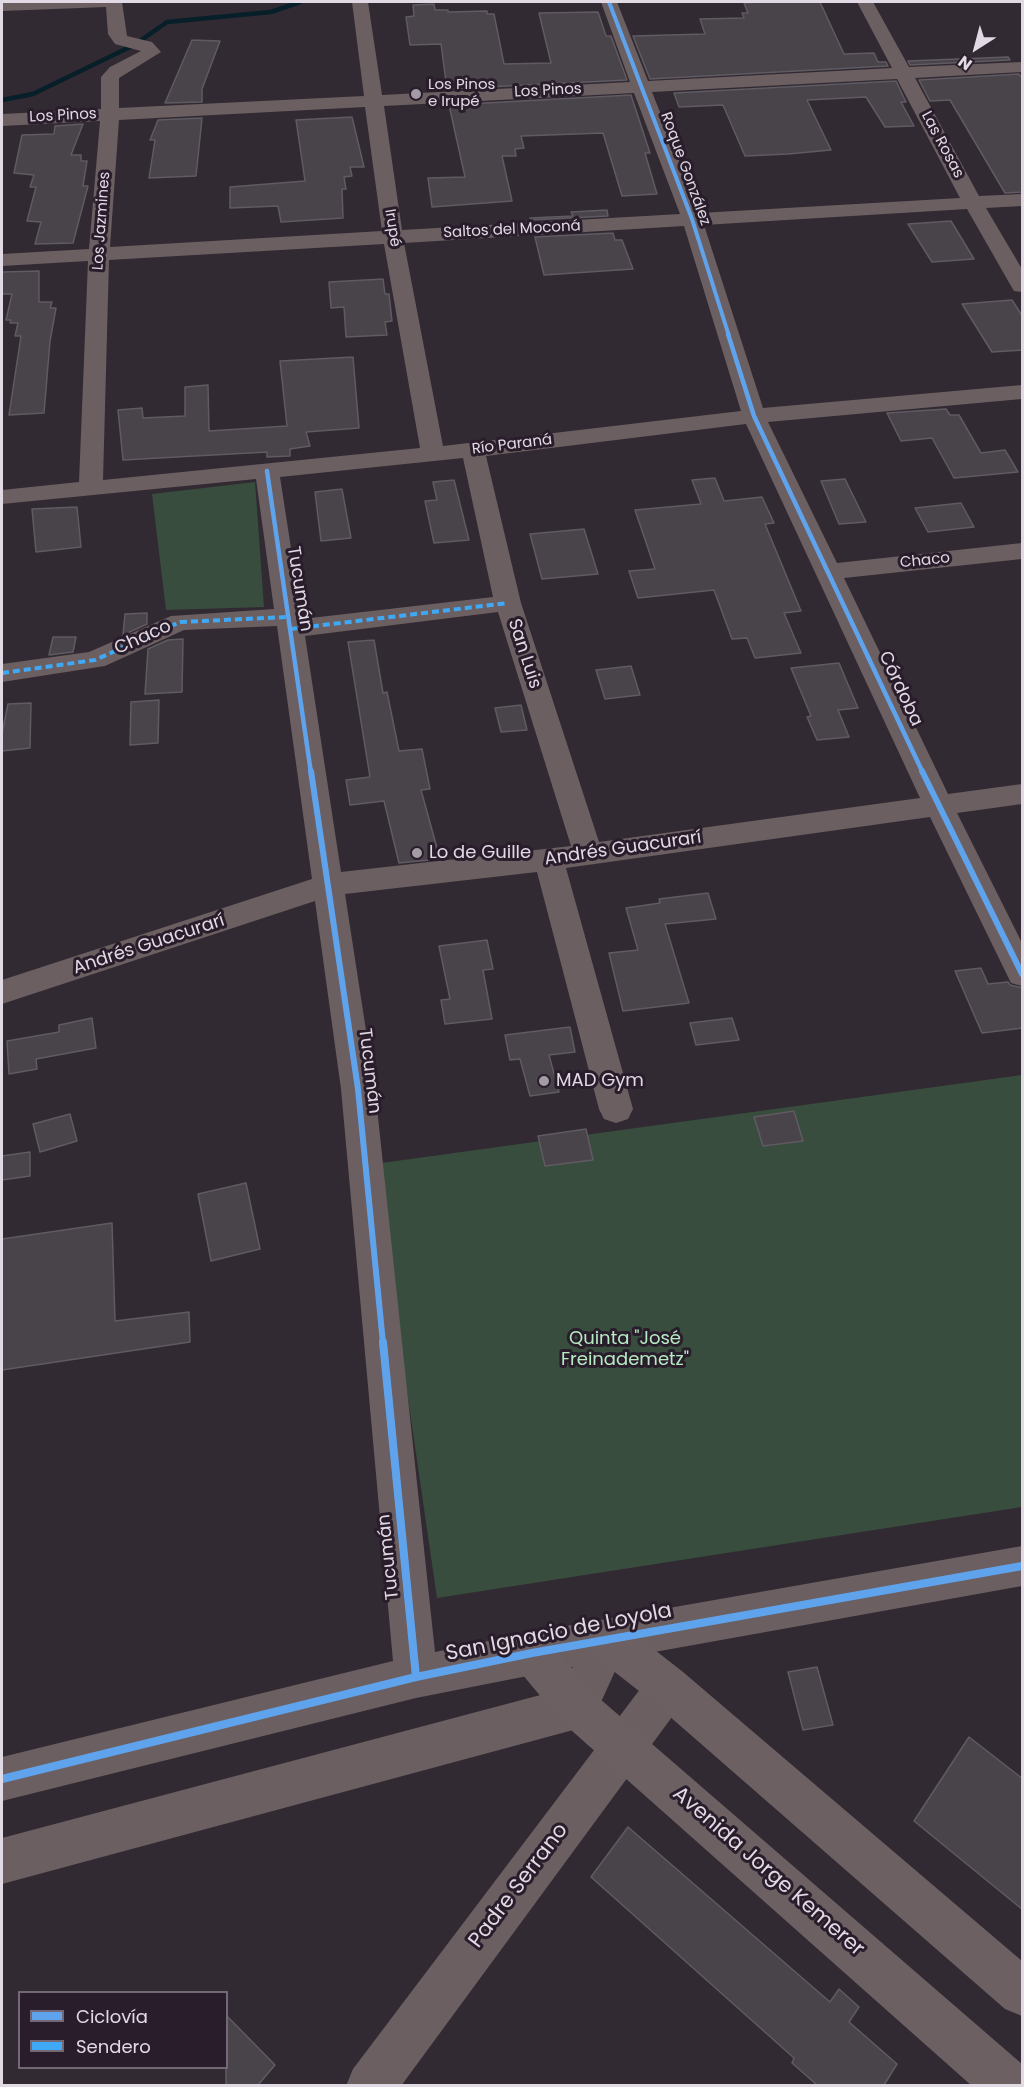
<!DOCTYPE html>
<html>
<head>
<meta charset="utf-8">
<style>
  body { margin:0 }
  #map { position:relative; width:1024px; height:2087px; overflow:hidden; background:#312a32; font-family:Poppins,sans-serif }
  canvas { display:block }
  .frame { position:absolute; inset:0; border:3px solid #e1d9e3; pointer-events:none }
  .legend { position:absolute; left:18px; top:1991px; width:210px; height:78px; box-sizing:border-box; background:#291d2c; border:2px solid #736875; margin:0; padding:8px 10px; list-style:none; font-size:18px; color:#e1d9e3 }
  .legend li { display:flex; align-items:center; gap:12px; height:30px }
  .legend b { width:30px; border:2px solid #736875 }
  .north { position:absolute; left:946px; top:18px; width:60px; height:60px; -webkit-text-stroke:4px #291d2c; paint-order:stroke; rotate:216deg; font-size:16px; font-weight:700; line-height:24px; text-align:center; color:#e1d9e3 }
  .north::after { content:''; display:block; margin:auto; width:21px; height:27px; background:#e1d9e3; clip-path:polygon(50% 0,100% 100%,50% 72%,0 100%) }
</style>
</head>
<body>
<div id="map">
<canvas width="1024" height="2087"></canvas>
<div class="frame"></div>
<ul class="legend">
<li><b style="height:8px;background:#60a3ed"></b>Ciclovía</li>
<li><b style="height:8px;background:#3fa9f5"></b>Sendero</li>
</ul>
<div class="north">N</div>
</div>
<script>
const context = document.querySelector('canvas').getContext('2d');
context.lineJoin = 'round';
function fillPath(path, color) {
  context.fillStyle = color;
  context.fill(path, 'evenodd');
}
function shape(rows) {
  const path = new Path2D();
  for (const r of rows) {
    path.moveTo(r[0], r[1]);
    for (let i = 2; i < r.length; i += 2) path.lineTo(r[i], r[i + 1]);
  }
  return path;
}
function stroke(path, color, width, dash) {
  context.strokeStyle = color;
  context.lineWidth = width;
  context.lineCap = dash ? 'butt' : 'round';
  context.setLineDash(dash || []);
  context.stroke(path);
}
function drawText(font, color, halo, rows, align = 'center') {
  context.font = font + ' Poppins,sans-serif';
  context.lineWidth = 6;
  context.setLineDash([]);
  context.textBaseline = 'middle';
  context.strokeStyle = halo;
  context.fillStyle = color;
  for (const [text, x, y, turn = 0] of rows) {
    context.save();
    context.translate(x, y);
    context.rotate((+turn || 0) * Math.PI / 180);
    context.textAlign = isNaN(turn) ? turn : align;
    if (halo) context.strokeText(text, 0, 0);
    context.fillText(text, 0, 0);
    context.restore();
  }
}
const green = shape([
  [255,482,264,607,166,610,152,494],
  [1022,1075,1022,1507,437,1598,374,1164]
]);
const stream = shape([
  [137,43,167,22,271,12,300,2],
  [2,100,33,94,132,46]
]);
const building = shape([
  [761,2,820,2,844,54,874,53,878,62,886,62,888,66,650,79,633,36,705,34,700,19,744,18,742,13,748,13,744,3,761,2],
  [434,4,435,10,448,10,448,12,487,11,487,14,494,14,504,64,551,63,539,13,598,12,606,36,611,36,627,80,447,89,441,44,410,45,406,17,414,16,413,5,434,4],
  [192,40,220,41,202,89,202,102,165,103,192,40],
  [1008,57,1010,60,910,65,908,61,1008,57],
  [1019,74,1023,79,1023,192,1005,193,950,100,930,101,919,80,1019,74],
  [896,81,906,102,901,102,914,126,885,127,866,97,807,100,831,150,788,154,745,156,723,105,679,107,674,93,896,81],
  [631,95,650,153,645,153,657,194,622,196,603,133,521,136,524,148,515,149,516,156,502,156,512,201,432,207,428,178,465,177,449,105,631,95],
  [352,117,364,167,350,167,352,176,344,177,346,189,342,189,343,218,281,222,278,206,230,208,230,187,305,181,296,120,352,117],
  [202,118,196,176,149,178,155,140,150,140,158,120,202,118],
  [83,124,71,155,81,155,81,161,87,161,83,186,88,186,73,243,35,244,41,222,27,221,36,187,30,187,34,175,14,173,22,135,54,134,55,126,83,124],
  [607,210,608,216,531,220,530,218,573,216,571,212,607,210],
  [951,221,974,259,932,262,908,224,951,221],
  [613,233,615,240,622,240,633,269,544,275,535,237,613,233],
  [39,271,39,302,52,302,50,308,56,308,50,341,44,413,9,415,21,336,15,336,18,323,10,323,11,320,6,320,12,294,2,294,2,272,39,271],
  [383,279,385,294,389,294,392,321,385,322,387,335,346,337,344,307,331,308,329,282,383,279],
  [1012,300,1023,317,1023,350,992,352,962,304,1012,300],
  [353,357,359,428,306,432,310,446,290,449,290,456,267,457,267,452,123,460,118,410,142,408,143,418,185,416,185,387,208,385,209,431,287,426,280,361,353,357],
  [946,409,950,415,959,415,981,453,1005,450,1018,472,954,478,932,438,901,441,887,413,946,409],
  [715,478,724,501,762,497,774,523,765,524,801,611,784,613,801,653,755,658,747,638,732,639,714,590,638,598,629,571,655,569,635,510,701,504,692,480,715,478],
  [845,479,866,522,839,524,821,481,845,479],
  [454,480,469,540,434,543,425,501,437,500,433,482,454,480],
  [342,489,351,538,321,541,315,492,342,489],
  [961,503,974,527,928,532,915,508,961,503],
  [77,507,81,547,36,552,32,509,77,507],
  [584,529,598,574,542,579,530,534,584,529],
  [147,613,147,624,123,635,125,614,147,613],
  [53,637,76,637,73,652,49,655,53,637],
  [183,639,182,692,145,694,148,649,168,640,183,639],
  [374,640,383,693,387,692,399,751,422,749,430,789,421,790,440,859,399,863,384,801,350,805,346,780,370,777,348,642,374,640],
  [839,663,858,708,838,710,849,737,817,740,807,717,811,716,791,668,839,663],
  [631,666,640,695,605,699,596,670,631,666],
  [159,700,158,743,130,745,131,702,159,700],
  [31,703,30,748,2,751,2,734,8,704,31,703],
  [521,705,527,730,501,732,495,708,521,705],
  [708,893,716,919,665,924,689,1003,623,1011,609,953,638,950,626,908,660,903,659,899,708,893],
  [487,940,493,969,483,970,492,1019,445,1024,441,1000,450,999,439,946,487,940],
  [981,968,988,984,1008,982,1010,985,1023,988,1023,1028,982,1033,955,971,981,968],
  [92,1018,96,1048,36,1059,37,1069,9,1074,7,1041,59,1032,59,1025,92,1018],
  [732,1018,739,1040,696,1045,690,1023,732,1018],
  [570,1027,575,1052,549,1055,559,1092,530,1096,520,1059,510,1060,505,1035,570,1027],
  [794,1111,803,1141,763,1146,754,1117,794,1111],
  [70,1114,77,1141,40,1152,33,1124,70,1114],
  [586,1129,593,1160,545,1166,538,1136,586,1129],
  [30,1152,30,1176,2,1180,2,1156,30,1152],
  [246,1183,260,1249,211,1261,198,1194,246,1183],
  [112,1223,115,1321,189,1312,190,1342,2,1370,2,1239,112,1223],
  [817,1667,833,1725,803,1730,788,1672,817,1667],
  [969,1737,1023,1779,1023,1910,914,1821,969,1737],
  [628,1827,830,2002,839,1989,859,2007,849,2022,897,2064,884,2085,817,2085,792,2063,794,2058,591,1877,628,1827],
  [226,2015,275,2065,258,2085,226,2085,226,2015]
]);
const minor = shape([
  [2,2,122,2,127,36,152,42,161,52,119,78,119,108,364,96,352,2,368,2,382,95,630,82,601,2,617,2,648,81,892,68,857,2,873,2,909,67,1022,62,1022,72,915,78,979,196,1022,194,1022,206,986,208,1022,269,1022,292,1014,291,1011,286,967,209,704,225,763,408,1022,385,1022,399,768,422,837,563,1022,543,1022,559,844,578,948,794,1022,784,1022,804,957,813,1022,943,1022,986,1011,983,930,817,566,868,633,1109,628,1119,616,1123,604,1119,599,1109,537,872,345,894,375,1089,435,1652,532,1632,1022,1546,1022,1586,621,1658,592,1722,577,1729,2,1884,2,1838,563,1689,573,1667,416,1698,2,1801,2,1757,393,1661,341,1089,315,901,2,1004,2,980,312,879,277,626,184,630,105,666,2,682,2,664,89,652,171,616,274,609,256,479,2,504,2,490,79,482,88,261,2,266,2,254,89,249,100,121,2,126,2,114,101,109,101,77,110,67,141,51,115,44,108,34,106,7,2,11,2,2],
  [897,79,960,198,700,213,652,92,897,79],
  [634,93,680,214,402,230,384,106,634,93],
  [365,107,382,231,110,247,119,120,365,107],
  [684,226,741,411,443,446,404,243,684,226],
  [384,244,420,448,103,480,109,260,384,244],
  [746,424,920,798,599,842,521,603,486,456,746,424],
  [463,458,493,597,302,619,280,477,463,458],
  [498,612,571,846,341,872,305,636,498,612],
  [668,1666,683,1672,689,1687,683,1702,401,2086,346,2086,353,2069,653,1672,668,1666]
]);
const major = shape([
  [608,1619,623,1625,683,1672,1022,1961,1022,2016,1005,2009,653,1702,593,1655,587,1640,593,1625,608,1619],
  [532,1632,547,1638,592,1692,1022,2064,1022,2086,972,2086,562,1722,517,1668,511,1653,517,1638,532,1632]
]);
const quiet = shape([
  [290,629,508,603],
  [2,673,95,660,180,622,287,617]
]);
const cyclewayFar3 = shape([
  [609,2,692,219,729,336]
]);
const cyclewayFar2 = shape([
  [728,334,754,416,923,773],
  [267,471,311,773]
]);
const cyclewayFar1 = shape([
  [311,771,358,1089,383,1343],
  [922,771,1022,974]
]);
const cycleway = shape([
  [383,1342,416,1677],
  [2,1779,416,1677,532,1653,1022,1566]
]);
const markers = [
  [416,94,6,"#a39ca5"],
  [417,853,6,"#a39ca5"],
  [544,1081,6,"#a39ca5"]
];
const farPoinames = [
  ["Los Pinos",428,85],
  ["e Irupé",428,102]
];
const farStreetnames = [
  ["Los Pinos",548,91,-3],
  ["Los Pinos",63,116,-3],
  ["Las Rosas",942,145,62],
  ["Roque González",685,169,70],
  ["Los Jazmines",102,221,-86],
  ["Irupé",392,228,81],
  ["Saltos del Moconá",512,230,-3],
  ["Río Paraná",512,445,-7],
  ["Chaco",925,561,-6]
];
const streetNames = [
  ["Tucumán",299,589,81],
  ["Chaco",143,638,-24],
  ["San Luis",524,654,72],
  ["Córdoba",900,689,65],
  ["Andrés Guacurarí",623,849,-8],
  ["Andrés Guacurarí",149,945,-18],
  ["Tucumán",369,1071,83],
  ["Tucumán",389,1557,-96]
];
const poiNames = [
  ["Lo de Guille",429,853],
  ["MAD Gym",556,1081]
];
const parkNames = [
  ["Quinta \"José",625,1339],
  ["Freinademetz\"",625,1360]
];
const nearStreetnames = [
  ["San Ignacio de Loyola",559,1633,-11],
  ["Avenida Jorge Kemerer",768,1872,41],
  ["Padre Serrano",519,1886,-53]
];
fillPath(green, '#384d3d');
stroke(stream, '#071f29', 4.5);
fillPath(building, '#49434a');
stroke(building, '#605a62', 1.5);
fillPath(minor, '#6b5f61');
fillPath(major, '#6c6063');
stroke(quiet, '#3fa9f5', 4, [7, 4]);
stroke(cyclewayFar3, '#60a3ed', 4);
stroke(cyclewayFar2, '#60a3ed', 4.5);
stroke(cyclewayFar1, '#60a3ed', 6);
stroke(cycleway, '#60a3ed', 8);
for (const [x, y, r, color] of markers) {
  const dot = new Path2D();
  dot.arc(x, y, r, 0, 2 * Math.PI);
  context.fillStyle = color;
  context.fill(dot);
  stroke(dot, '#291d2c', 2);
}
drawText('15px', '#e1d9e3', '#291d2c', farPoinames, 'left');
drawText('15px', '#e1d9e3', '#291d2c', farStreetnames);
drawText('18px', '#e1d9e3', '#291d2c', streetNames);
drawText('18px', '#e1d9e3', '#291d2c', poiNames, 'left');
drawText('18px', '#b6ebc2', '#291d2c', parkNames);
drawText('21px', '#e1d9e3', '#291d2c', nearStreetnames);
</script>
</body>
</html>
